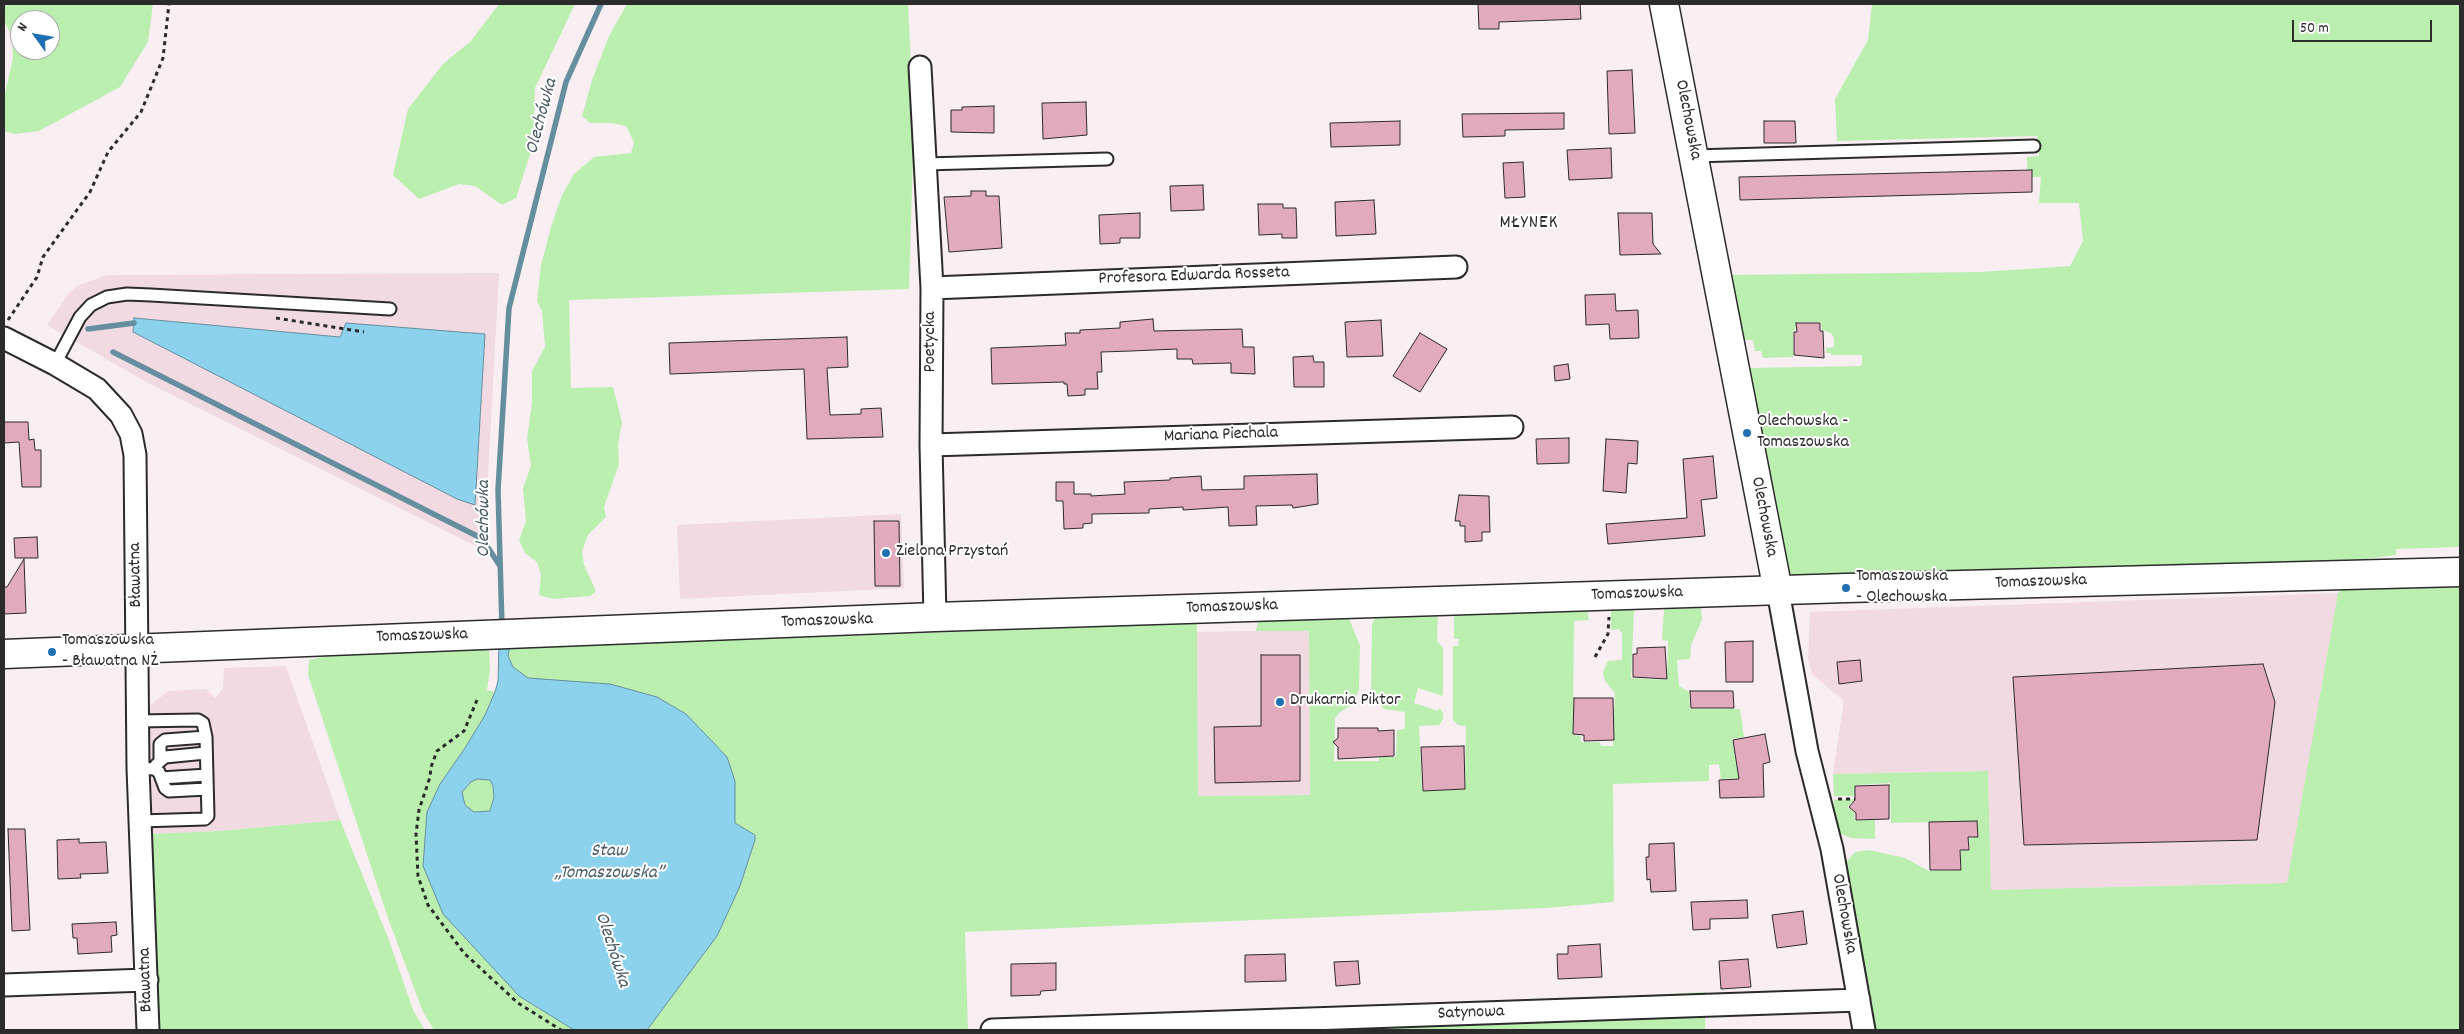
<!DOCTYPE html>
<html>
<head>
<meta charset="utf-8">
<style>
  body { margin:0 }
  #map { position:relative; width:2464px; height:1034px; overflow:hidden; background:#f9eef2; font-family:Dekko,sans-serif }
  canvas { display:block }
  .frame { position:absolute; inset:0; border:5px solid #2b2b2b; pointer-events:none }
  .north { position:absolute; left:10px; top:10px; width:50px; height:50px; box-sizing:border-box; background:#fff; border:1px solid #aaa; border-radius:50%; rotate:302deg; font-size:14px; font-weight:700; line-height:20px; text-align:center; color:#2b2b2b }
  .north::after { content:''; display:block; margin:auto; width:18px; height:22px; background:#1f6fb2; clip-path:polygon(50% 0,100% 100%,50% 72%,0 100%) }
  .scale { position:absolute; left:2292px; top:20px; width:140px; height:22px; box-sizing:border-box; border:2px solid #2b2b2b; border-top:0; padding-left:6px; font-size:15px; line-height:18px; white-space:nowrap; color:#2b2b2b; -webkit-text-stroke:4px #fff; paint-order:stroke }
</style>
</head>
<body>
<div id="map">
<canvas width="2464" height="1034"></canvas>
<div class="frame"></div>
<div class="north">N</div>
<div class="scale">50 m</div>
</div>
<script>
const context = document.querySelector('canvas').getContext('2d');
context.lineJoin = 'round';
function fillPath(path, color) {
  context.fillStyle = color;
  context.fill(path, 'evenodd');
}
function shape(rows) {
  const path = new Path2D();
  for (const r of rows) {
    path.moveTo(r[0], r[1]);
    for (let i = 2; i < r.length; i += 2) path.lineTo(r[i], r[i + 1]);
  }
  return path;
}
function stroke(path, color, width, dash) {
  context.strokeStyle = color;
  context.lineWidth = width;
  context.lineCap = dash ? 'butt' : 'round';
  context.setLineDash(dash || []);
  context.stroke(path);
}
function drawText(font, color, halo, rows, align = 'center') {
  context.font = font + ' Dekko,sans-serif';
  context.lineWidth = 4;
  context.setLineDash([]);
  context.textBaseline = 'middle';
  context.strokeStyle = halo;
  context.fillStyle = color;
  for (const [text, x, y, turn = 0] of rows) {
    context.save();
    context.translate(x, y);
    context.rotate((+turn || 0) * Math.PI / 180);
    context.textAlign = isNaN(turn) ? turn : align;
    if (halo) context.strokeText(text, 0, 0);
    context.fillText(text, 0, 0);
    context.restore();
  }
}
const built = shape([
  [499,273,484,550,150,384,47,325,69,293,77,286,107,275],
  [901,514,904,588,680,599,677,525],
  [2338,593,2288,883,1991,890,1988,771,1833,774,1844,701,1812,674,1808,658,1810,612],
  [1309,630,1310,795,1198,796,1197,632],
  [286,666,340,820,219,831,151,834,147,707,169,691,206,689,215,698,223,689,224,668]
]);
const green = shape([
  [4,4,153,4,148,42,120,87,39,131,14,134,4,131,4,98,13,58,12,37,4,20],
  [20,20,50,20,50,50,20,50],
  [499,4,575,4,535,88,533,145,516,198,502,205,475,186,459,184,419,199,393,175,408,109,443,64,471,41],
  [627,4,908,4,914,125,909,289,569,300,571,388,613,387,622,422,618,445,619,464,604,507,606,517,588,535,582,551,584,565,596,591,590,596,553,599,539,595,541,575,537,562,525,553,519,540,526,521,523,488,531,466,527,438,532,403,532,371,545,347,542,311,537,301,541,265,551,227,562,195,574,174,594,157,631,153,634,142,626,126,611,123,590,123,582,116,592,80,609,36],
  [1872,4,2460,4,2460,547,2396,549,2396,555,2315,565,1878,578,1877,573,1797,578,1791,575,1787,571,1775,523,1779,522,1774,488,1769,489,1745,373,1750,368,1862,366,1862,355,1831,355,1831,353,1826,353,1826,348,1834,347,1834,338,1831,333,1822,330,1821,322,1796,322,1795,330,1793,331,1793,357,1763,358,1761,351,1755,351,1753,340,1738,340,1726,275,1981,272,2070,266,2083,241,2079,203,2039,203,2041,177,2032,177,2032,170,2027,170,2027,157,2039,156,2037,136,1837,141,1835,99,1868,40],
  [2460,587,2460,1030,1872,1030,1845,864,1855,852,1869,850,1905,858,1929,871,1961,870,1961,851,1970,850,1969,838,1979,837,1977,821,1891,823,1890,783,1855,785,1855,796,1834,796,1833,774,1988,771,1991,890,2287,883,2338,593,2342,590],
  [1701,608,1702,620,1691,645,1690,659,1677,660,1679,686,1689,692,1690,709,1740,709,1744,737,1732,739,1739,778,1721,779,1719,764,1709,765,1709,781,1613,784,1614,902,1546,908,965,932,968,1030,647,1030,695,964,749,860,755,840,755,835,735,823,735,781,727,757,686,714,657,697,528,678,513,667,508,656,510,645,519,644,520,648,1197,623,1198,796,1310,795,1309,631,1256,631,1258,621,1348,616,1360,646,1359,690,1353,704,1339,713,1335,719,1334,761,1379,761,1379,757,1396,757,1397,730,1405,729,1405,712,1384,709,1371,695,1372,624,1376,616,1438,613,1437,641,1443,648,1443,696,1418,688,1414,703,1438,711,1439,708,1443,713,1443,719,1439,725,1419,726,1422,791,1465,789,1466,726,1458,725,1453,720,1453,646,1458,646,1459,639,1454,639,1454,613,1587,610,1589,620,1574,621,1573,735,1581,736,1581,742,1600,742,1601,746,1613,746,1615,693,1605,681,1603,672,1608,661,1622,660,1622,633,1619,629,1611,630,1611,609,1634,609,1631,678,1667,680,1668,641,1662,640,1664,609],
  [489,647,490,670,487,690,495,692,485,715,465,748,440,784,427,812,423,866,519,996,574,1030,434,1030,423,1012,388,918,308,675,309,660,337,654],
  [477,779,490,780,493,786,494,797,490,811,474,812,468,810,465,805,462,792,471,782],
  [1855,799,1847,807,1854,812,1855,821,1875,820,1875,839,1851,838,1837,832,1834,819,1834,800],
  [340,820,389,940,413,1010,425,1030,156,1030,151,834,219,831],
  [1706,992,1705,1030,1082,1030,1195,1026,1550,1000]
]);
const water = shape([
  [134,318,340,337,346,323,485,334,475,505,457,499,133,332,134,318],
  [499,645,510,645,508,656,513,667,528,678,610,684,657,697,686,714,727,757,735,781,735,823,755,835,755,840,740,886,717,936,647,1030,574,1030,519,996,443,914,423,866,427,812,440,784,465,748,485,715,495,692,498,681,499,645],
  [477,779,490,780,493,786,494,797,490,811,474,812,465,805,462,792,471,782,477,779]
]);
const stream = shape([
  [88,329,134,323],
  [113,352,479,537,485,543,500,566],
  [502,627,498,490,509,308,566,82,601,4]
]);
const building = shape([
  [1478,4,1580,4,1581,19,1499,22,1499,29,1479,29,1478,4],
  [1632,70,1635,133,1609,134,1607,71,1632,70],
  [1086,102,1087,135,1043,139,1042,103,1086,102],
  [994,106,994,133,951,132,951,110,962,110,962,107,994,106],
  [1564,113,1564,129,1505,130,1505,136,1463,137,1462,114,1564,113],
  [1400,121,1400,145,1331,147,1330,123,1400,121],
  [1764,121,1795,121,1796,143,1764,143,1764,121],
  [1611,148,1612,178,1569,180,1567,150,1611,148],
  [1523,162,1525,197,1505,198,1503,163,1523,162],
  [2032,170,2032,192,1740,200,1739,177,2032,170],
  [1203,185,1204,210,1171,211,1170,186,1203,185],
  [971,191,986,191,986,196,999,196,1002,248,949,252,944,197,971,196,971,191],
  [1374,200,1376,234,1336,236,1335,202,1374,200],
  [1258,204,1283,204,1283,208,1296,208,1297,238,1282,238,1282,234,1259,235,1258,204],
  [1140,213,1140,238,1120,238,1120,243,1100,244,1099,215,1140,213],
  [1618,213,1652,213,1653,244,1661,254,1620,255,1618,213],
  [1615,294,1616,311,1638,310,1639,338,1610,339,1609,324,1586,325,1585,295,1615,294],
  [1153,319,1154,331,1242,329,1243,347,1254,347,1255,374,1231,373,1231,363,1193,364,1192,359,1177,359,1177,349,1131,351,1101,352,1102,372,1097,372,1098,389,1085,389,1085,395,1068,396,1067,384,1064,384,1064,382,992,384,991,348,1066,345,1065,333,1080,333,1080,330,1120,328,1120,322,1153,319],
  [1381,320,1383,356,1347,357,1345,322,1381,320],
  [1796,323,1820,323,1820,331,1823,331,1824,358,1794,355,1794,332,1797,332,1796,323],
  [1420,333,1447,349,1420,392,1393,376,1420,333],
  [847,337,848,367,827,368,830,415,861,414,861,409,881,408,883,437,807,439,804,369,670,374,669,343,847,337],
  [1313,356,1314,362,1324,362,1324,387,1294,387,1293,357,1313,356],
  [1568,364,1570,379,1555,381,1554,366,1568,364],
  [4,422,28,422,29,440,34,439,35,450,41,450,41,487,22,487,19,442,4,443,4,422],
  [1569,438,1569,463,1537,464,1536,439,1569,438],
  [1606,439,1638,441,1637,464,1628,463,1626,493,1603,491,1606,439],
  [1713,456,1717,498,1701,500,1705,536,1608,544,1606,524,1687,518,1683,459,1713,456],
  [1317,474,1318,504,1293,508,1292,505,1256,506,1257,525,1229,526,1228,507,1183,510,1183,507,1149,509,1149,513,1092,514,1092,523,1083,524,1083,528,1064,529,1063,501,1056,501,1056,482,1074,482,1074,494,1091,494,1091,496,1125,494,1124,482,1170,480,1170,478,1201,476,1202,490,1244,489,1244,476,1317,474],
  [1459,495,1489,496,1490,532,1482,532,1482,541,1465,542,1465,526,1460,526,1460,521,1455,521,1459,495],
  [874,521,899,521,900,586,875,586,874,521],
  [37,537,38,558,15,558,14,538,37,537],
  [24,559,26,613,4,614,4,587,7,587,24,559],
  [1753,641,1753,682,1726,682,1725,642,1753,641],
  [1665,647,1667,679,1633,677,1633,654,1637,654,1637,648,1665,647],
  [1261,655,1300,655,1300,781,1215,783,1214,727,1261,726,1261,655],
  [1860,660,1862,681,1839,684,1837,662,1860,660],
  [2263,664,2275,702,2257,840,2024,845,2013,677,2263,664],
  [1690,691,1733,691,1734,708,1691,708,1690,691],
  [1574,698,1613,698,1614,740,1584,741,1584,735,1573,734,1574,698],
  [1338,728,1378,728,1378,731,1394,730,1394,756,1338,759,1338,747,1333,742,1338,738,1338,728],
  [1765,734,1770,762,1763,764,1764,797,1720,798,1719,780,1739,779,1733,740,1765,734],
  [1464,746,1465,789,1423,791,1421,747,1464,746],
  [1889,785,1889,819,1856,820,1856,813,1849,807,1855,800,1855,786,1889,785],
  [1977,821,1978,837,1968,837,1969,850,1960,850,1961,870,1930,870,1929,822,1977,821],
  [8,829,25,829,30,930,12,931,8,829],
  [79,839,79,843,106,842,108,873,80,874,81,878,58,879,57,840,79,839],
  [1674,843,1676,891,1651,892,1650,879,1647,880,1646,857,1649,857,1649,844,1674,843],
  [1747,900,1748,918,1710,919,1710,929,1693,930,1691,902,1747,900],
  [1803,911,1807,944,1777,948,1772,915,1803,911],
  [116,922,117,935,111,936,112,952,78,954,77,938,73,938,72,924,116,922],
  [1600,944,1602,977,1558,979,1557,954,1568,954,1568,946,1600,944],
  [1285,954,1286,981,1245,982,1245,955,1285,954],
  [1748,959,1751,987,1721,989,1719,961,1748,959],
  [1358,961,1360,984,1336,986,1334,962,1358,961],
  [1056,963,1056,990,1041,991,1040,995,1011,996,1011,964,1056,963]
]);
const path = shape([
  [276,318,364,332],
  [8,320,37,277,43,257,90,192,108,152,141,112,163,58,169,4],
  [1595,657,1608,634,1609,617],
  [477,700,464,731,437,751,431,767,430,777,419,810,416,834,418,876,428,905,464,953,518,1003,561,1030],
  [1838,799,1855,799]
]);
const lane = shape([
  [1694,156,2034,146],
  [925,164,1107,159],
  [55,364,80,317,91,305,107,297,127,294,151,295,390,309],
  [137,721,198,720,203,723,206,737,208,816,205,819,140,821],
  [160,760,160,744,165,740,206,737],
  [156,765,165,757,206,753],
  [138,768,154,769,159,772,165,788,169,791,207,789],
  [161,778,207,775]
]);
const street = shape([
  [920,67,932,288,931,445,935,617],
  [932,288,1456,267],
  [4,338,55,364,97,389,121,415,131,434,135,455,138,768,148,1030],
  [931,445,1512,427],
  [1778,591,1807,751,1832,849,1864,1030],
  [4,985,147,980],
  [992,1030,1859,1000]
]);
const secondary = shape([
  [1664,4,1778,591],
  [4,654,935,617,1846,588,2460,572]
]);
const markers = [
  [1747,433,5,"#1f6fb2"],
  [886,553,5,"#1f6fb2"],
  [1846,588,5,"#1f6fb2"],
  [52,652,5,"#1f6fb2"],
  [1280,702,5,"#1f6fb2"]
];
const streetNames = [
  ["Olechowska",1687,120,79],
  ["Profesora Edwarda Rosseta",1194,277,-2],
  ["Poetycka",932,342,-90],
  ["Mariana Piechala",1221,436,-2],
  ["Olechowska",1763,517,79],
  ["Bławatna",137,575,-91],
  ["Tomaszowska",2041,583,-2],
  ["Tomaszowska",1637,595,-2],
  ["Tomaszowska",1232,608,-2],
  ["Tomaszowska",827,622,-2],
  ["Tomaszowska",422,637,-2],
  ["Olechowska",1843,914,80],
  ["Bławatna",147,980,-92],
  ["Satynowa",1471,1014,-2]
];
const poiNames = [
  ["Olechowska -",1757,423],
  ["Tomaszowska",1757,444],
  ["Zielona Przystań",896,553],
  ["Tomaszowska",1856,578],
  ["- Olechowska",1856,599],
  ["Tomaszowska",62,642],
  ["- Bławatna NŻ",62,663],
  ["Drukarnia Piktor",1290,702]
];
const waterNames = [
  ["Olechówka",543,117,-75],
  ["Olechówka",485,519,-90],
  ["Staw",609,852],
  ["„Tomaszowska”",609,874],
  ["Olechówka",611,950,72]
];
const neighbourhoodNames = [
  ["MŁYNEK",1529,224]
];
fillPath(built, '#f2dae2');
fillPath(green, '#baefb0');
fillPath(water, '#8cd2ed');
stroke(water, '#658f9f', 1);
stroke(stream, '#658f9f', 5.5);
fillPath(building, '#e2aabd');
stroke(building, '#2b2b2b', 1);
stroke(lane, '#2b2b2b', 15);
stroke(street, '#2b2b2b', 25);
stroke(secondary, '#2b2b2b', 31);
stroke(path, '#2b2b2b', 3, [4, 4]);
stroke(lane, '#fff', 11);
stroke(street, '#fff', 21);
stroke(secondary, '#fff', 28);
for (const [x, y, r, color] of markers) {
  const dot = new Path2D();
  dot.arc(x, y, r, 0, 2 * Math.PI);
  context.fillStyle = color;
  context.fill(dot);
  stroke(dot, '#fff', 2);
}
drawText('18px', '#2b2b2b', '#fff', streetNames);
drawText('18px', '#2b2b2b', '#fff', poiNames, 'left');
drawText('italic 19px', '#485d65', '#fff', waterNames);
context.letterSpacing = '1px';
drawText('19px', '#2b2b2b', '#fff', neighbourhoodNames);
context.letterSpacing = '0px';
</script>
</body>
</html>
